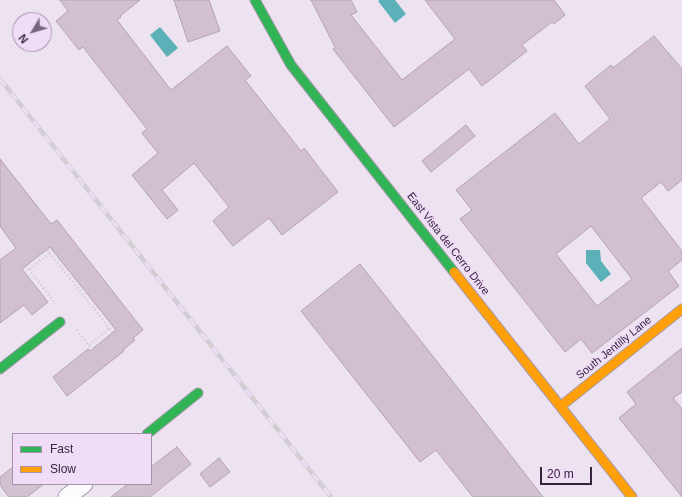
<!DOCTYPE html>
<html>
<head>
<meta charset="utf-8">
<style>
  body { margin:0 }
  #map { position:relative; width:682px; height:497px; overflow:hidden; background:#ece2f0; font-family:Arial,sans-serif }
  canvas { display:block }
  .legend { position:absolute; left:12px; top:433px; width:140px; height:52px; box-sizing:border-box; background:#f0dcf6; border:1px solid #a692ac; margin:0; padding:5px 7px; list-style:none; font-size:12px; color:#37233d }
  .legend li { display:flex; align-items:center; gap:8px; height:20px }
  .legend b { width:20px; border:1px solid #a692ac }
  .north { position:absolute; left:12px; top:12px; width:40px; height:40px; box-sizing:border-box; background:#f0dcf6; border:1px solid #a692ac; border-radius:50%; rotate:232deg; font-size:11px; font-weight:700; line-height:16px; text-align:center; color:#37233d }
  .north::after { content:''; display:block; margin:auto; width:14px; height:18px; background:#76667c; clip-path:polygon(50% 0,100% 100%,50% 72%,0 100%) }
  .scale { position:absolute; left:540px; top:467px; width:52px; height:18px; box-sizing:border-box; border:2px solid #37233d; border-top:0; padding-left:5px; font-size:12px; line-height:14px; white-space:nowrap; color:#37233d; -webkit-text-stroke:3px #f0dcf6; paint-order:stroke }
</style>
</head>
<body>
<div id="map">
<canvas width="682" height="497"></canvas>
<ul class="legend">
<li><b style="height:5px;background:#30b455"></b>Fast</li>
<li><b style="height:5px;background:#ff9f0a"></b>Slow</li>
</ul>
<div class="north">N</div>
<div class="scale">20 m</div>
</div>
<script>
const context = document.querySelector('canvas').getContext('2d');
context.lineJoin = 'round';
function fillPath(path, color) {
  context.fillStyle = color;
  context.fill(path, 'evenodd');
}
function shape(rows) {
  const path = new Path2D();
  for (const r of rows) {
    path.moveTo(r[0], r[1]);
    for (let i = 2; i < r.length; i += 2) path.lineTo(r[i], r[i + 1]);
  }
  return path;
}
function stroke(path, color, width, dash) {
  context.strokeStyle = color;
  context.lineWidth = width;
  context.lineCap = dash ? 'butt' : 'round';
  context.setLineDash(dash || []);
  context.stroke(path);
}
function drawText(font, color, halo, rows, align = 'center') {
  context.font = font + ' Arial,sans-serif';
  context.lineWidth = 3.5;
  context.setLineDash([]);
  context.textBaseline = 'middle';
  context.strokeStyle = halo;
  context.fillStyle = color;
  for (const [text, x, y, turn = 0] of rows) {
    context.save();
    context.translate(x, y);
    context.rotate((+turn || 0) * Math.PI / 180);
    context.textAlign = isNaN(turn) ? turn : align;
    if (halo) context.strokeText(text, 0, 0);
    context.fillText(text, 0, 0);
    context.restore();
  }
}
const water = shape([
  [380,0,395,0,406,14,395,23,378,1],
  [160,27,178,48,167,57,150,35],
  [586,250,600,250,601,261,611,274,601,282,586,263]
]);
const building = shape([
  [60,0,140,0,120,16,121,17,117,20,171,90,227,46,251,76,245,80,301,151,304,148,338,192,282,235,269,218,233,246,213,221,229,207,194,163,162,190,178,210,167,219,132,175,158,153,142,133,147,129,83,47,79,50,56,21,68,11,60,0],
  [174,0,209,0,220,31,188,42,174,0],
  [311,0,351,0,357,12,351,15,402,80,455,39,425,0,554,0,565,15,554,24,552,22,522,45,527,51,482,86,469,69,394,127,333,49,335,47,311,0],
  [654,36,682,69,682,180,668,191,661,182,641,198,682,251,682,260,668,271,679,286,592,353,581,339,565,352,460,219,472,210,456,190,555,113,579,144,610,119,585,86,611,65,613,68,654,36],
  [591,226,632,279,597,306,556,254,591,226],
  [466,125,475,136,431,172,422,161,466,125],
  [0,159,51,224,57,220,143,330,133,338,135,340,123,350,124,351,67,396,53,377,88,349,90,351,116,330,50,247,22,269,48,302,32,315,24,305,0,323,0,260,16,248,0,226,0,159],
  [360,264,491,430,543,497,473,497,436,450,420,462,301,311,360,264],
  [682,348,682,392,673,398,682,409,682,497,619,418,636,404,627,392,682,348],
  [177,447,191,464,150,497,111,497,128,484,151,484,151,467,177,447],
  [219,458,230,472,210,487,200,474,219,458],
  [13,467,13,484,44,484,27,497,9,497,0,485,0,477,13,467]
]);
const path = shape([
  [14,250,56,304],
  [50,253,124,347],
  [30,269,50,253,35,234],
  [77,330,96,355],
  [89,345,109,328]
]);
const street = shape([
  [67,497,84,484]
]);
const fast = shape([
  [255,0,291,65,454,272],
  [0,369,60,322],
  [147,434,198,393]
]);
const slow = shape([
  [454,272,632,497],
  [561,406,682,309]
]);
const rail = shape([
  [0,79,331,497]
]);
const streetNames = [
  ["East Vista del Cerro Drive",448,244,52],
  ["South Jentilly Lane",614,348,-39]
];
fillPath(water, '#5cb1b8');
fillPath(building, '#d2c0d0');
stroke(building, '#b3a2b1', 1);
stroke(street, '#a89bad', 19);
stroke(fast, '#a89bad', 11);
stroke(slow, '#a89bad', 11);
stroke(path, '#ccc6cd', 2.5, [1, 3]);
stroke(street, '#fcfbfd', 17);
stroke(fast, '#30b455', 9);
stroke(slow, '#ff9f0a', 9);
stroke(rail, '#d1cdd2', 4.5);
stroke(rail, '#f0dcf6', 3, [9]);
drawText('11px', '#37233d', '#f0dcf6', streetNames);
</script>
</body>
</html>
